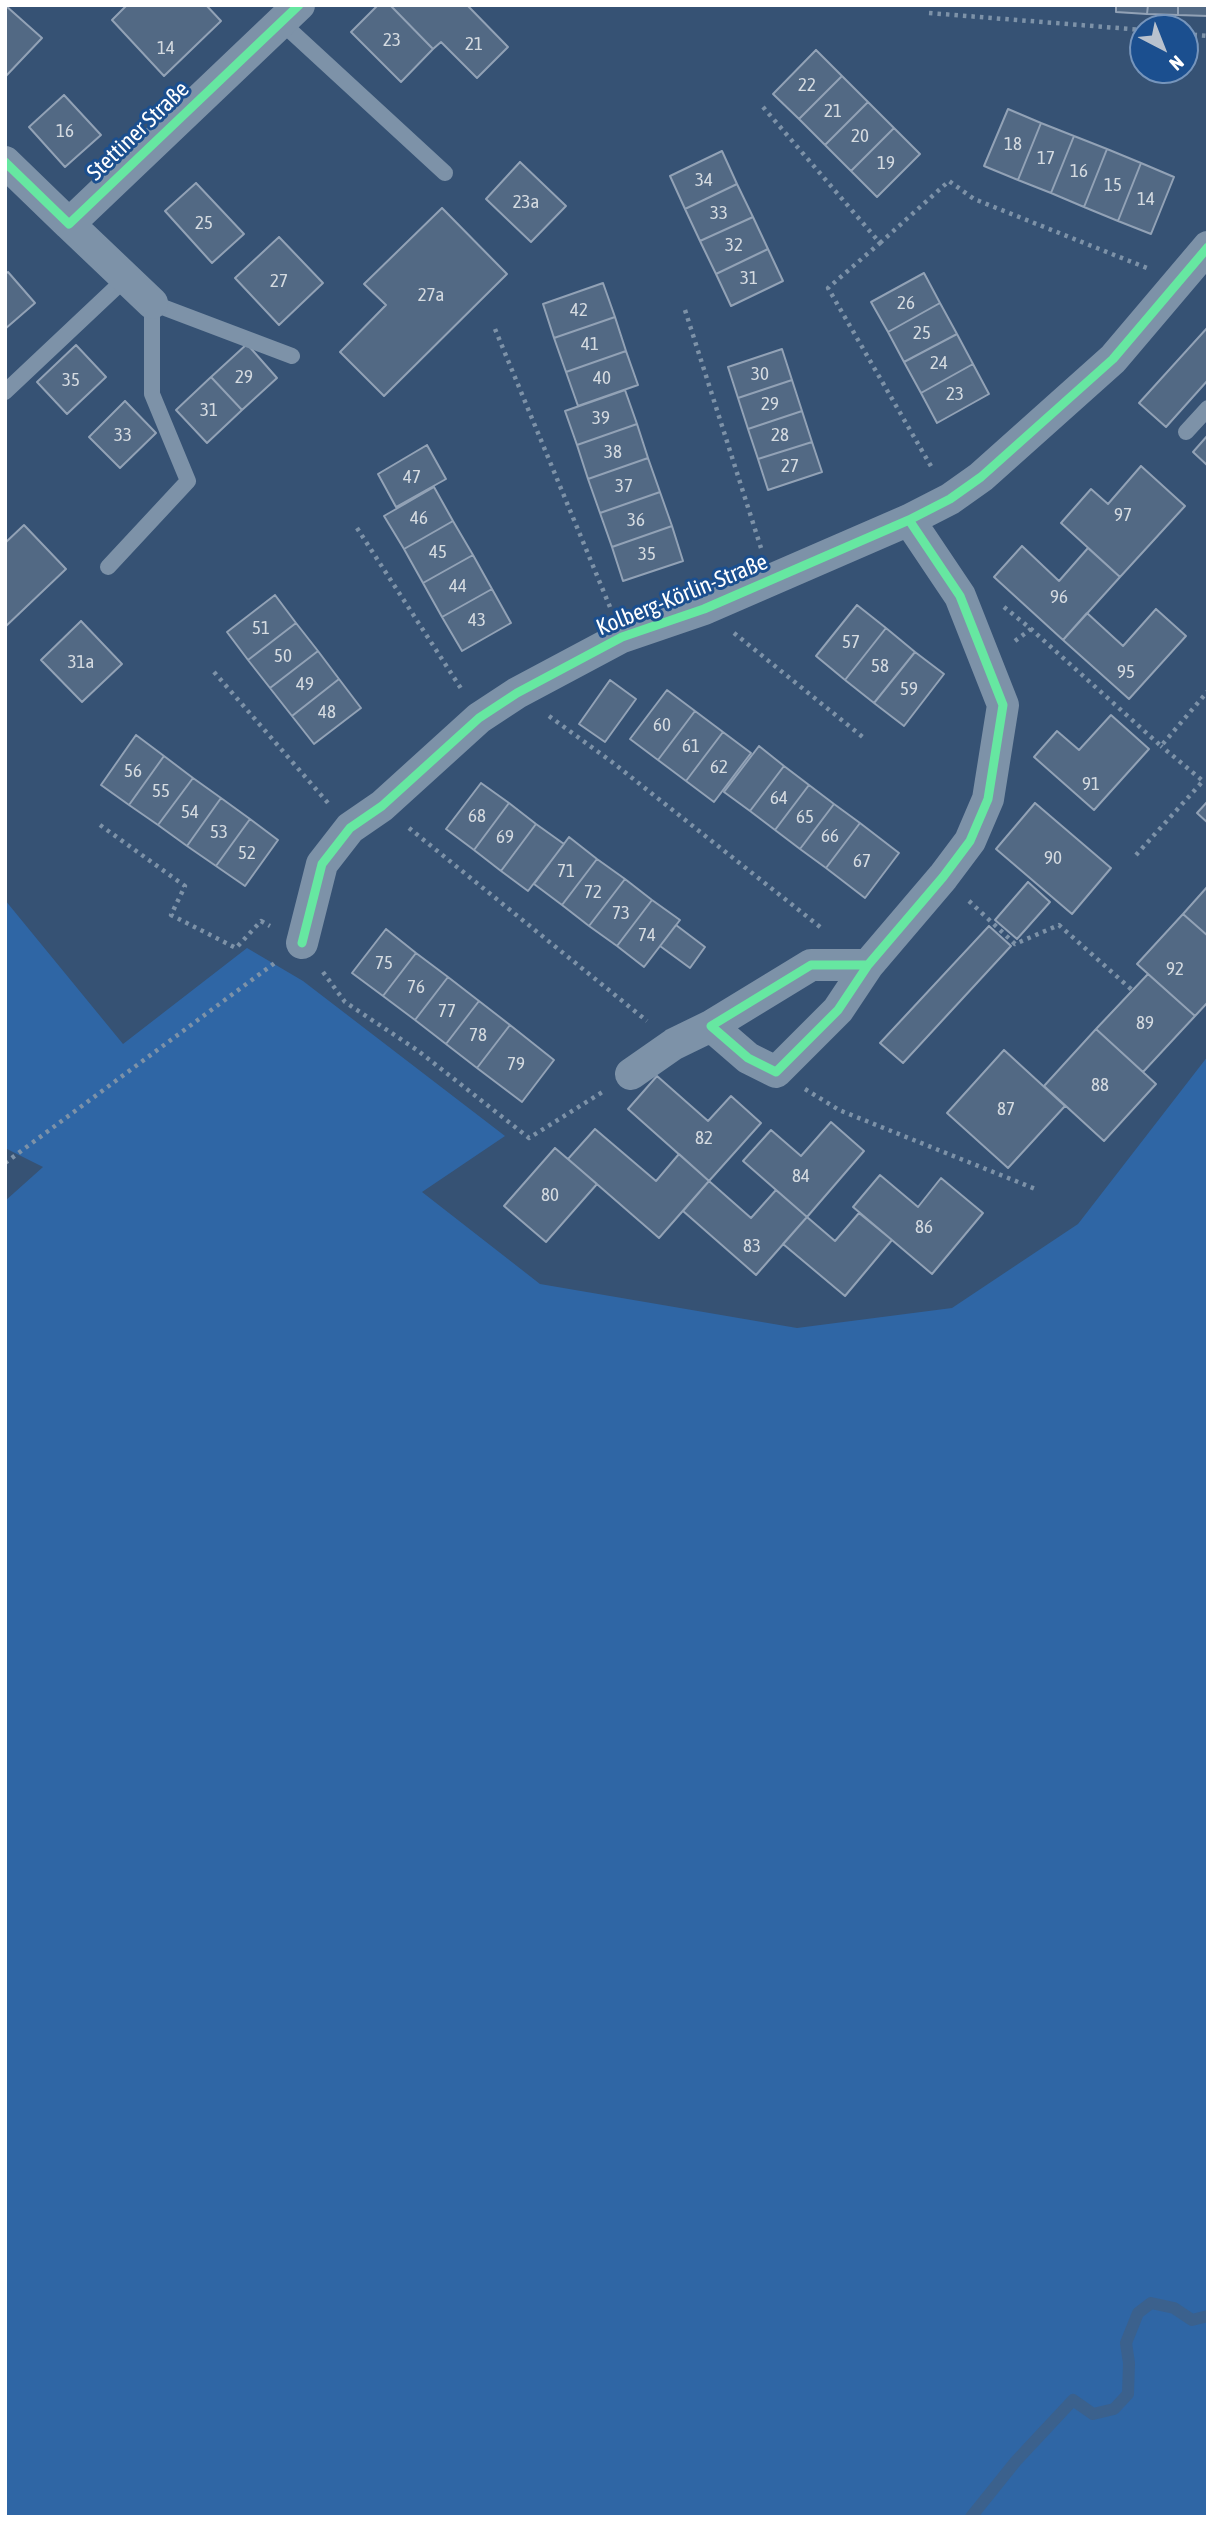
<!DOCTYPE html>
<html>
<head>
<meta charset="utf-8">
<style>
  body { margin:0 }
  #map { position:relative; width:1213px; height:2522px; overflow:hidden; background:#365274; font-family:"Asap Condensed",sans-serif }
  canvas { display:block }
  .frame { position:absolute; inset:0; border:7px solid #fff; pointer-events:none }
  .north { position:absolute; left:1129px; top:14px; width:70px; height:70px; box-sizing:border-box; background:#1b4f8f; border:2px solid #7695bc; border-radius:50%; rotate:138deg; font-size:19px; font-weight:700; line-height:28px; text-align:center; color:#fff }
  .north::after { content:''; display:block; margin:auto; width:24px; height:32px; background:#b9c2ce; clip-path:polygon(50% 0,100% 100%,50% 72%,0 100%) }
</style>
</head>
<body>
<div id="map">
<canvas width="1213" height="2522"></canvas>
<div class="frame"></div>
<div class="north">N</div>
</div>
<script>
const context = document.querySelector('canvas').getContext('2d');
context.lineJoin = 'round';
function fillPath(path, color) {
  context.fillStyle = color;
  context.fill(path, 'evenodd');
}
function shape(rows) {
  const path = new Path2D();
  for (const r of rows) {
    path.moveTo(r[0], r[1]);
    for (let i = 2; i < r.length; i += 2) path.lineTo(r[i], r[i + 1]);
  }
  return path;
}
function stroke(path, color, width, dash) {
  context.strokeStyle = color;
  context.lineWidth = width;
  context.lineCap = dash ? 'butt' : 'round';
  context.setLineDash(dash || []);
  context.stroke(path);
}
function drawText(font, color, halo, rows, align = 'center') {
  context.font = font + ' "Asap Condensed",sans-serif';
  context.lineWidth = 6;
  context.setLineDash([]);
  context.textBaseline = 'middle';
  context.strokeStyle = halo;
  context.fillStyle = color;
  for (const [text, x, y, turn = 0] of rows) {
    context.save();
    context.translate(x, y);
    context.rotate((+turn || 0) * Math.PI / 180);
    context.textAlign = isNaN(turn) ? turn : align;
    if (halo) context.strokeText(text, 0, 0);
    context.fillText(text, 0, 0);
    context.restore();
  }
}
const green = shape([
  [5,900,123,1044,247,948,303,981,505,1136,422,1192,540,1284,797,1328,952,1308,1078,1224,1208,1056,1208,2517,5,2517,5,1201,43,1167,5,1148]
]);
const stream = shape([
  [971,2517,1016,2461,1073,2400,1093,2414,1114,2409,1128,2394,1129,2363,1126,2343,1138,2313,1151,2303,1174,2308,1192,2320,1208,2316]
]);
const building = shape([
  [5,5,42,38,5,77,5,5],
  [127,5,206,5,221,21,164,76,112,20,127,5],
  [378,5,390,5,433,49,401,82,351,32,378,5],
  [390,5,467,5,508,47,477,78,441,42,433,49,390,5],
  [1116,5,1148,5,1147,14,1116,12,1116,5],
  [1148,5,1178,5,1178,15,1147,14,1148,5],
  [1178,5,1208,5,1208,16,1178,15,1178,5],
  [816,50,842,76,799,119,773,94,816,50],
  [842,76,868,102,825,145,799,119,842,76],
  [64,95,101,135,65,167,29,127,64,95],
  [868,102,894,128,851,171,825,145,868,102],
  [1008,109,1041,123,1018,180,984,166,1008,109],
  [1041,123,1074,136,1051,193,1018,180,1041,123],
  [894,128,920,154,877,197,851,171,894,128],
  [1074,136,1107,149,1084,207,1051,193,1074,136],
  [1107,149,1141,163,1118,221,1084,207,1107,149],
  [722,151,737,184,685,209,670,176,722,151],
  [520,162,566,206,531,242,486,199,520,162],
  [1141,163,1174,177,1151,234,1118,221,1141,163],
  [196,183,244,234,212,263,165,211,196,183],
  [737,184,753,217,700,241,685,209,737,184],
  [442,208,507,274,384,396,340,352,386,305,364,284,442,208],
  [753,217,768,249,716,274,700,241,753,217],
  [279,237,323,283,279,325,235,278,279,237],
  [768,249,783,281,731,306,716,274,768,249],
  [8,272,35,303,5,329,5,274,8,272],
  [924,273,940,303,888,332,871,302,924,273],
  [603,283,615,317,554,338,543,304,603,283],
  [940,303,957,334,904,362,888,332,940,303],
  [615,317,626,351,566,372,554,338,615,317],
  [1208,327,1208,380,1166,427,1139,403,1208,327],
  [957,334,973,364,921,393,904,362,957,334],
  [247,344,277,378,242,410,211,377,247,344],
  [76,345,106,377,67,414,37,382,76,345],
  [782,349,792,380,738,398,728,367,782,349],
  [626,351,638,385,578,406,566,372,626,351],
  [973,364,989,394,937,423,921,393,973,364],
  [211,377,242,410,207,443,176,410,211,377],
  [792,380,802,411,748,429,738,398,792,380],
  [625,390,637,424,577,445,565,411,625,390],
  [125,401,156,433,120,468,89,437,125,401],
  [802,411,812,442,758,459,748,429,802,411],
  [637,424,648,458,588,479,577,445,637,424],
  [1208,435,1208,466,1193,452,1208,435],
  [812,442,822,472,768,490,758,459,812,442],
  [427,445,446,479,396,507,378,474,427,445],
  [648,458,660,492,600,513,588,479,648,458],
  [1141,466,1185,506,1120,577,1061,523,1091,489,1108,504,1141,466],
  [434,487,453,521,404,549,384,516,434,487],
  [660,492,672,526,612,547,600,513,660,492],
  [453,521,473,555,423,583,404,549,453,521],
  [24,525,66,569,5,627,5,543,24,525],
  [672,526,683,561,623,581,612,547,672,526],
  [1022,546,1059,581,1088,548,1120,577,1063,640,994,577,1022,546],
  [473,555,492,589,442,617,423,583,473,555],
  [492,589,511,623,462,651,442,617,492,589],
  [275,595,296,623,248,660,227,632,275,595],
  [857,605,886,628,845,680,816,656,857,605],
  [1156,609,1186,636,1129,699,1063,640,1087,613,1123,646,1156,609],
  [81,621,122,664,82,702,41,660,81,621],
  [296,623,318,651,270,688,248,660,296,623],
  [886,628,915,652,874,703,845,680,886,628],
  [318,651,339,679,292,716,270,688,318,651],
  [915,652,944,674,904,726,874,703,915,652],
  [339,679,361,708,314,744,292,716,339,679],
  [610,680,636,699,605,742,579,724,610,680],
  [667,690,695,711,658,760,630,739,667,690],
  [695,711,723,732,686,781,658,760,695,711],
  [1111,715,1149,749,1094,810,1034,757,1057,731,1079,750,1111,715],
  [723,732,751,753,714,802,686,781,723,732],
  [136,735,164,756,129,805,101,785,136,735],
  [759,746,784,766,750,811,724,792,759,746],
  [164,756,193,778,158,825,129,805,164,756],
  [784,766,809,785,775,830,750,811,784,766],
  [193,778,221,798,187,846,158,825,193,778],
  [481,783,509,803,474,850,446,829,481,783],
  [809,785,834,804,800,849,775,830,809,785],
  [221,798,250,819,216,866,187,846,221,798],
  [1208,801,1208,823,1197,813,1208,801],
  [509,803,536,824,501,871,474,850,509,803],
  [1035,803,1111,868,1072,914,996,849,1035,803],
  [834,804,860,823,826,868,800,849,834,804],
  [250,819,278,840,245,886,216,866,250,819],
  [860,823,899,853,865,898,826,868,860,823],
  [536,824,564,844,528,891,501,871,536,824],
  [569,837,597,859,562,905,534,884,569,837],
  [597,859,625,879,589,926,562,905,597,859],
  [625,879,652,900,617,946,589,926,625,879],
  [1028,882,1050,902,1017,939,995,920,1028,882],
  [1208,886,1208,936,1183,914,1208,886],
  [652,900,680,920,644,967,617,946,652,900],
  [1183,914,1208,936,1208,1002,1195,1016,1137,964,1183,914],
  [676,925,705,947,690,968,660,946,676,925],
  [989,926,1011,946,903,1063,880,1043,989,926],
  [386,929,416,953,383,996,352,973,386,929],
  [416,953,448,977,415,1020,383,996,416,953],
  [1148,974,1195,1016,1143,1072,1096,1029,1148,974],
  [448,977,479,1001,446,1044,415,1020,448,977],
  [479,1001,510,1025,477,1068,446,1044,479,1001],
  [510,1025,554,1060,522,1102,477,1068,510,1025],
  [1096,1029,1156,1084,1104,1141,1044,1086,1096,1029],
  [1004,1050,1065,1106,1008,1168,947,1113,1004,1050],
  [657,1076,708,1121,731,1096,761,1123,709,1181,628,1109,657,1076],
  [831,1122,864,1151,807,1217,743,1161,771,1130,801,1156,831,1122],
  [595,1129,656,1181,679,1154,709,1181,659,1238,568,1159,595,1129],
  [555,1148,597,1184,546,1242,504,1206,555,1148],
  [880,1175,918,1207,941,1178,983,1213,932,1274,853,1207,880,1175],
  [709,1181,751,1218,776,1190,807,1217,756,1275,683,1211,709,1181],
  [859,1213,892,1240,845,1296,783,1244,807,1217,835,1241,859,1213]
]);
const path = shape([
  [929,13,1143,30],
  [1185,34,1208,36],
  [763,107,880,243,828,288,932,468],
  [880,243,949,181,974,199,1147,268],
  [685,310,761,548],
  [495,329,610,607],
  [357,528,462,690],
  [1004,607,1031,629,1161,746,1208,691],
  [734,633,864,738],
  [1015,641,1031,629],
  [214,672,328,803],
  [549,716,612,762,824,930],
  [100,825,185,886,171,915,236,948,261,921,270,926],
  [409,828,647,1021],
  [1136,855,1203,781,1161,746],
  [969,901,1015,944,1059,925,1132,990],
  [323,972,345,1002,417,1050,529,1138,604,1091],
  [805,1089,839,1110,1038,1190],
  [5,1163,276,962]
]);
const service = shape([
  [281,22,445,173],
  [5,392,126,278],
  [1186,432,1208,408],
  [108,567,188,481,152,394,152,303,292,356]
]);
const minor = shape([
  [5,162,69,224,299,5],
  [69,224,152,303],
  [302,943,322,864,350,828,382,806,479,718,517,693,622,637,704,609,909,520,950,499,981,477,1113,359,1208,247],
  [868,965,811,965,711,1026,748,1058,776,1072,838,1010,868,965,943,877,970,841,988,799,1003,705,960,596,909,520],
  [631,1074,674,1044,711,1026]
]);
const cycleway = shape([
  [5,162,69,224,299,5],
  [302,943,322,864,350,828,382,806,479,718,517,693,622,637,704,609,909,520,950,499,981,477,1113,359,1208,247],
  [868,965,811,965,711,1026,748,1058,776,1072,838,1010,868,965,943,877,970,841,988,799,1003,705,960,596,909,520]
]);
const numberNames = [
  ["23",392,40],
  ["21",474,44],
  ["14",166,48],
  ["22",807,85],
  ["21",833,111],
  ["16",65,131],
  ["20",860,136],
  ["18",1013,144],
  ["17",1046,158],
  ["19",886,163],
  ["16",1079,171],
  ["34",704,180],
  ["15",1113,185],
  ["14",1146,199],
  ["23a",526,202],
  ["33",719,213],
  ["25",204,223],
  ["32",734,245],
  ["31",749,278],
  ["27",279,281],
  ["27a",431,295],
  ["26",906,303],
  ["42",579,310],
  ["25",922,333],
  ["41",590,344],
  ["24",939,363],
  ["30",760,374],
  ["29",244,377],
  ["40",602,378],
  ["35",71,380],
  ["23",955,394],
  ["29",770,404],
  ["31",209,410],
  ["39",601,418],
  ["33",123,435],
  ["28",780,435],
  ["38",613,452],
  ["27",790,466],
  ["47",412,477],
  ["37",624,486],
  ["97",1123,515],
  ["46",419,518],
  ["36",636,520],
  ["45",438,552],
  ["35",647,554],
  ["44",458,586],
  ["96",1059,597],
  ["43",477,620],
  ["51",261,628],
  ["57",851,642],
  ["50",283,656],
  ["31a",81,662],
  ["58",880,666],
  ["95",1126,672],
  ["49",305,684],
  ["59",909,689],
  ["48",327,712],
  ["60",662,725],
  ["61",691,746],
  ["62",719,767],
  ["56",133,771],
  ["91",1091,784],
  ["55",161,791],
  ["64",779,798],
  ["54",190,812],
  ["68",477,816],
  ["65",805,817],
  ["53",219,832],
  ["66",830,836],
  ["69",505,837],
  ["52",247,853],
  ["90",1053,858],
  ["67",862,861],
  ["71",566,871],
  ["72",593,892],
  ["73",621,913],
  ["74",647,935],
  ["75",384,963],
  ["92",1175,969],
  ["76",416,987],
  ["77",447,1011],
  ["89",1145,1023],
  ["78",478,1035],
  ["79",516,1064],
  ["88",1100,1085],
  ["87",1006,1109],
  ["82",704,1138],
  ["84",801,1176],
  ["80",550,1195],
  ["86",924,1227],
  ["83",752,1246]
];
const streetNames = [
  ["Stettiner Straße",138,131,-44],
  ["Kolberg-Körlin-Straße",682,595,-22]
];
fillPath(green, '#2f66a5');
stroke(stream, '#3b618d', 12);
fillPath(building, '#526984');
stroke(building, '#92a2b6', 2);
stroke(path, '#7d92a8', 4.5, [3.5, 5]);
stroke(service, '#7d92a8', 16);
stroke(minor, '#7d92a8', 32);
stroke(cycleway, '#66e7a1', 9);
drawText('19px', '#d4dae0', null, numberNames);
drawText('23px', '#fff', '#1b4f8f', streetNames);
</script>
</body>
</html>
